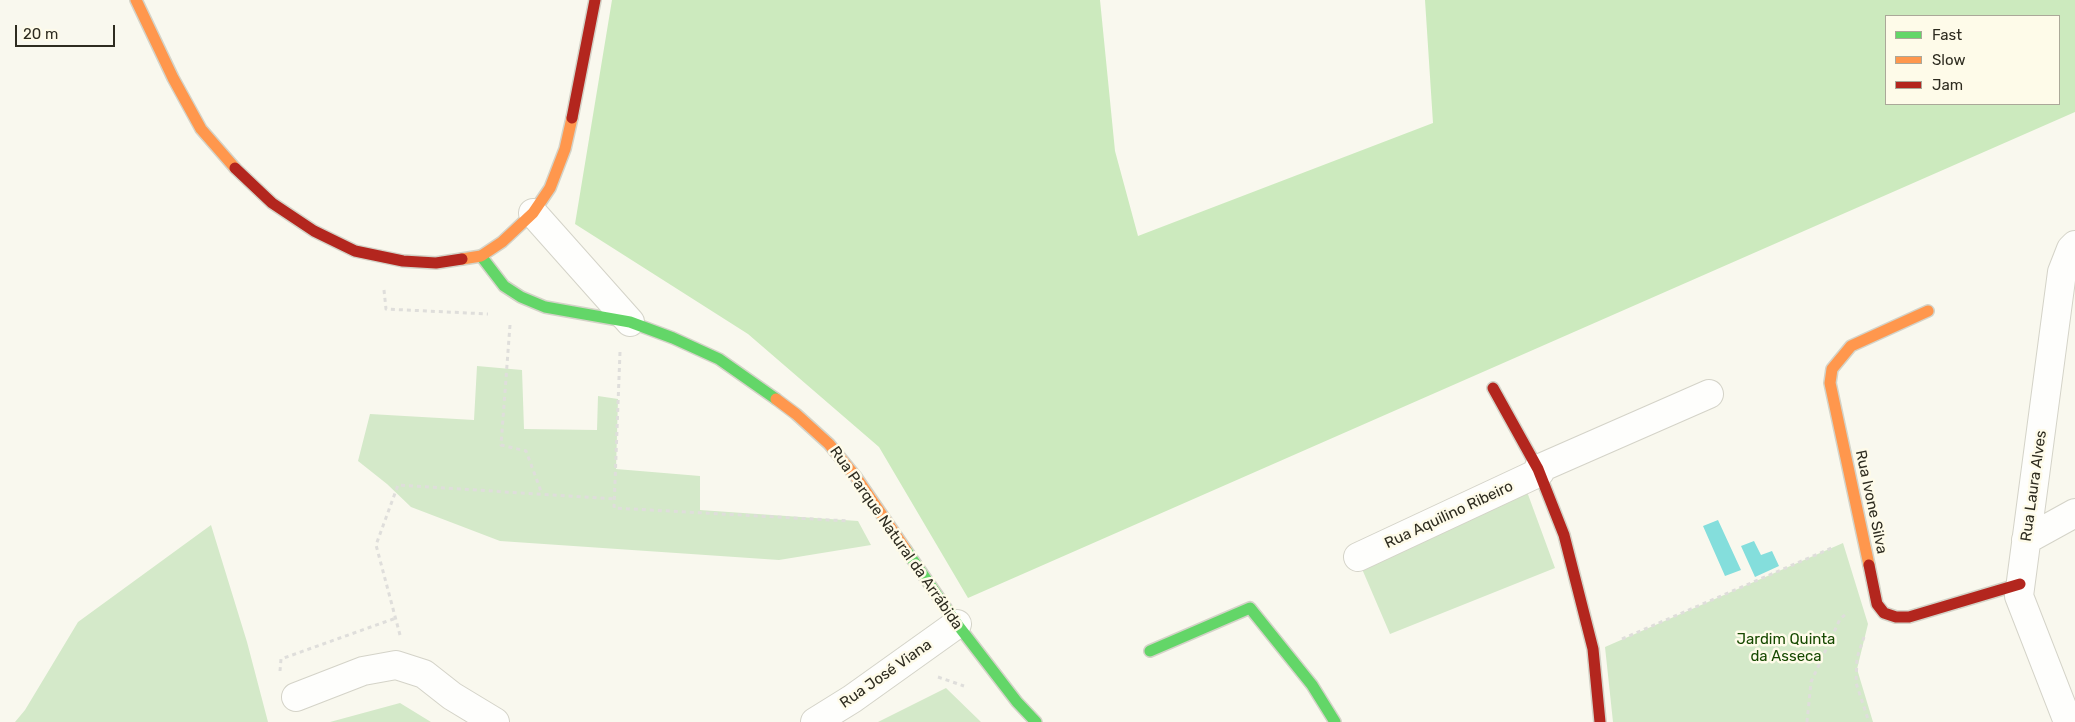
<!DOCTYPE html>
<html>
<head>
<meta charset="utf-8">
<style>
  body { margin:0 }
  #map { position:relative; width:2075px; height:722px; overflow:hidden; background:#f9f8ee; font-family:Rubik,sans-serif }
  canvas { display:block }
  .legend { position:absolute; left:1885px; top:15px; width:175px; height:90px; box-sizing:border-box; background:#fefbe9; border:1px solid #aba899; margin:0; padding:6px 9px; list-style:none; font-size:15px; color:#2e2c20 }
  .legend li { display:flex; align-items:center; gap:10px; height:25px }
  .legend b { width:25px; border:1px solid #aba899 }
  .scale { position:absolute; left:15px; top:25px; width:100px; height:22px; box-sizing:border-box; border:2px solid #2e2c20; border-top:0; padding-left:6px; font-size:15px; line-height:18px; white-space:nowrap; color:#2e2c20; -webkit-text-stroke:4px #fefbe9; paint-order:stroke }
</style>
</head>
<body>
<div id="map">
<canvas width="2075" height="722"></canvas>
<ul class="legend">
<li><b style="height:6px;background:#63d668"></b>Fast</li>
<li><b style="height:6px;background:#ff974d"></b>Slow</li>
<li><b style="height:6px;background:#b3261e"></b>Jam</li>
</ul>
<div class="scale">20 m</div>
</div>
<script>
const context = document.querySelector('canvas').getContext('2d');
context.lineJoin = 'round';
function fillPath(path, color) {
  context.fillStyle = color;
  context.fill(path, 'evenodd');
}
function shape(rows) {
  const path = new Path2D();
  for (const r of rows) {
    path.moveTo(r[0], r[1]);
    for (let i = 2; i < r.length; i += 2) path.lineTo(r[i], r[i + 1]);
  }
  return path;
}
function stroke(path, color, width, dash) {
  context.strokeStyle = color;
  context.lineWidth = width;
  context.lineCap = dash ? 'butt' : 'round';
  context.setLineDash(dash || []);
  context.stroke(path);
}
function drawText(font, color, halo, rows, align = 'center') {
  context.font = font + ' Rubik,sans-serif';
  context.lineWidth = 5;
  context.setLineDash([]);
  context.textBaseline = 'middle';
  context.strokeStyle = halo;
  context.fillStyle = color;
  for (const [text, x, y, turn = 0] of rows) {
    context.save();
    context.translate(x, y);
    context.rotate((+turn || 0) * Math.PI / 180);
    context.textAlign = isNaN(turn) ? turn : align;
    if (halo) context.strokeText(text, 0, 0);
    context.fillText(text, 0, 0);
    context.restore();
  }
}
const green = shape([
  [477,366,522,370,524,429,597,430,598,396,618,399,616,469,700,476,700,510,858,521,871,545,779,560,500,541,411,507,387,484,358,461,370,414,474,420],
  [1526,489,1555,568,1390,634,1359,562],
  [211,525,247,642,268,722,15,722,25,710,78,622],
  [1843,543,1868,624,1857,669,1873,722,1613,722,1605,647],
  [946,688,981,722,878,722],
  [400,703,431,722,330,722]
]);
const forest = shape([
  [612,0,1100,0,1115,151,1138,236,1433,123,1425,0,2075,0,2075,112,968,598,879,447,748,334,575,224],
  [2059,16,2059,104,1886,104,1886,16]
]);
const water = shape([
  [1718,520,1741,570,1725,576,1703,526],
  [1754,541,1761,555,1772,551,1779,566,1755,577,1741,546]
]);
const path = shape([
  [384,290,386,309,488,314],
  [510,325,501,445,526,451,542,494],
  [620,352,614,508,849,521],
  [400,635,376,545,398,485,615,499],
  [1864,637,1857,658,1856,683,1869,722],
  [1622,639,1834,547],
  [280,671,281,659,396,618],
  [938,677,964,686],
  [1807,722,1811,682,1840,619,1848,612]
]);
const street = shape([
  [533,213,630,322],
  [1538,469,1709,394],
  [2026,540,2075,513],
  [1358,557,1540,472],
  [296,697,363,671,396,665,424,674,452,696,495,722],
  [815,722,852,699,957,624],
  [2068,722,2019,596,2062,272,2071,249,2075,245]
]);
const fast = shape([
  [481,256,504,286,521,297,545,307,630,322,673,338,719,359,776,399],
  [906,550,957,624,1017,702,1036,722],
  [1150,651,1250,608,1312,685,1335,722]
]);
const slow = shape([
  [136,0,173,78,201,129,235,168],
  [462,259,481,256,502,242,533,213,550,188,565,149,572,118],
  [776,399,796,414,829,444,856,477,906,550],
  [1869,565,1830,383,1832,369,1851,346,1928,311]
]);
const jam = shape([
  [572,118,595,0],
  [235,168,272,203,314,231,355,251,403,261,436,263,462,259],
  [1493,388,1538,469,1564,535,1593,649,1600,722],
  [1869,565,1877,604,1884,613,1896,617,1909,617,2020,584]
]);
const streetNames = [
  ["Rua Laura Alves",2034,486,-82],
  ["Rua Ivone Silva",1871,502,78],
  ["Rua Aquilino Ribeiro",1449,515,-25],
  ["Rua Parque Natural da Arrábida",896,538,55],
  ["Rua José Viana",886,674,-35]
];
const parkNames = [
  ["Jardim Quinta",1786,640],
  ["da Asseca",1786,657]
];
fillPath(green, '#d4e9c9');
fillPath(forest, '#cceabe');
fillPath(water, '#84dedc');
stroke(street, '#d4d3c8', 30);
stroke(fast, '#d4d3c8', 14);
stroke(slow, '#d4d3c8', 14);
stroke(jam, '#d4d3c8', 14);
stroke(path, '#dfdedb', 3, [4, 4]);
stroke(street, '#fefefc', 28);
stroke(fast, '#63d668', 11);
stroke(slow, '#ff974d', 11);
stroke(jam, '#b3261e', 11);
drawText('15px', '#2e2c20', '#fefbe9', streetNames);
drawText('15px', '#164900', '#fefbe9', parkNames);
</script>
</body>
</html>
